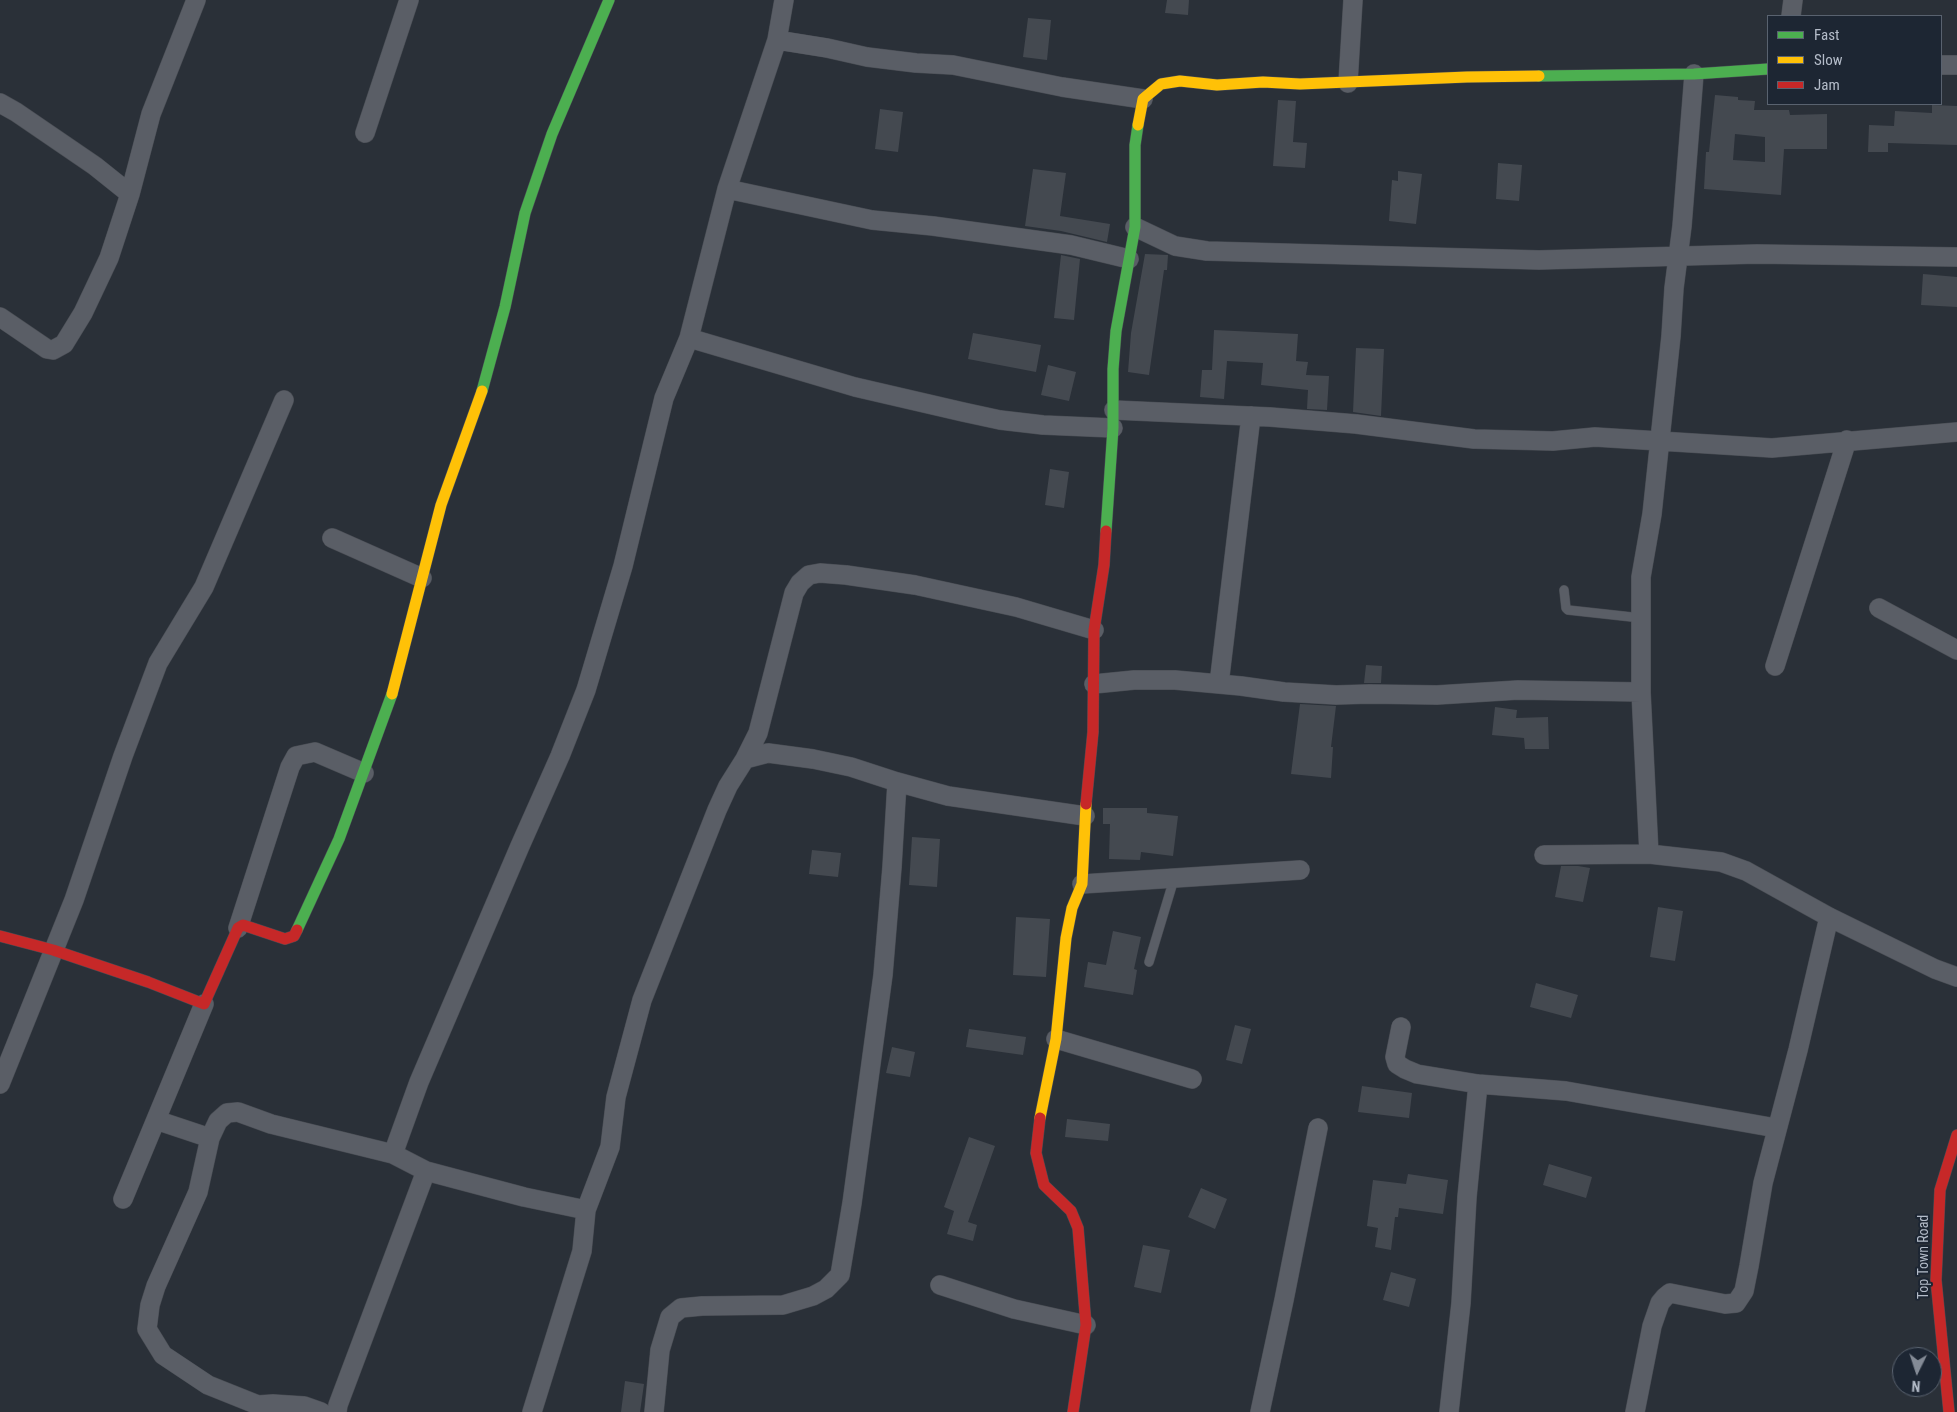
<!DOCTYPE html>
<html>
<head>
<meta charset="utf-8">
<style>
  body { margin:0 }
  #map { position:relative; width:1957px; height:1412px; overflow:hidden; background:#2a3038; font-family:"Roboto Condensed",sans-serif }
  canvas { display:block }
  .legend { position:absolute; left:1767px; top:15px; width:175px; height:90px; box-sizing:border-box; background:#1d2633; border:1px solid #59626f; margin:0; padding:6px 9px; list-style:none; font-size:15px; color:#b4bcc9 }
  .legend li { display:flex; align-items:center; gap:10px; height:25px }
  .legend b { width:25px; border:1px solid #59626f }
  .north { position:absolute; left:1892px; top:1347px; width:50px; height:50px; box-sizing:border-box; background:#1d2633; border:1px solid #59626f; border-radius:50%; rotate:184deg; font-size:14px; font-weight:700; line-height:20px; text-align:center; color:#b4bcc9 }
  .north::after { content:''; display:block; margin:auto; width:18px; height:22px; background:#848b96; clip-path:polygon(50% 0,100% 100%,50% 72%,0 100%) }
</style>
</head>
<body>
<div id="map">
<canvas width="1957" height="1412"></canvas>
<ul class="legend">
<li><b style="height:6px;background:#4caf50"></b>Fast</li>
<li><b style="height:6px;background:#ffc107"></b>Slow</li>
<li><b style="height:6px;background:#c62828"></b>Jam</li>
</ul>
<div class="north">N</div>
</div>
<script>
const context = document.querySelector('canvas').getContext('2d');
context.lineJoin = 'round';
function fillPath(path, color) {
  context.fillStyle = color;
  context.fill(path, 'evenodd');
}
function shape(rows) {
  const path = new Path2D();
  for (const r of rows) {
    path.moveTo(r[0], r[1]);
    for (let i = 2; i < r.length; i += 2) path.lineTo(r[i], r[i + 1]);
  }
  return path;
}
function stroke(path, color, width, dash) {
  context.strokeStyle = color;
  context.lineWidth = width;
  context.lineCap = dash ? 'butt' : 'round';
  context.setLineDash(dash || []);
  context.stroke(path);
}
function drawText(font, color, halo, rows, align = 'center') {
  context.font = font + ' "Roboto Condensed",sans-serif';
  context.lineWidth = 4;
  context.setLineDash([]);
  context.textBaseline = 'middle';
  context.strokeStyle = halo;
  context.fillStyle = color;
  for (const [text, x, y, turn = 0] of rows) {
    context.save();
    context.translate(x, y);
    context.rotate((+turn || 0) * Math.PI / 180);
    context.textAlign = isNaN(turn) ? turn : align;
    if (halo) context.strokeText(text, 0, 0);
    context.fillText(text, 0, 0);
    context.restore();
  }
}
const building = shape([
  [1167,0,1189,0,1188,15,1165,13],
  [1028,18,1051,20,1047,60,1023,57],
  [1715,95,1738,97,1738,100,1755,101,1754,110,1789,110,1790,115,1827,114,1827,149,1784,149,1781,195,1704,189,1706,152,1709,152],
  [1735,134,1765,137,1765,162,1733,160],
  [1278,100,1296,101,1293,142,1307,143,1305,168,1273,166],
  [1932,105,1957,106,1957,145,1888,143,1888,152,1868,152,1869,125,1894,126,1895,111,1932,113],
  [880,109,903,112,898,152,875,149],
  [1498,163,1522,165,1519,201,1496,199],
  [1033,169,1066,173,1060,216,1110,224,1107,242,1061,231,1025,226],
  [1398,171,1422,174,1416,224,1389,221,1392,180,1398,181],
  [1145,254,1168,255,1167,270,1164,270,1149,375,1128,372,1131,333],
  [1061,255,1080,259,1074,320,1054,318],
  [1923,274,1957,277,1957,307,1921,305],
  [1214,330,1298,334,1296,361,1308,362,1306,375,1329,376,1327,410,1307,409,1308,390,1261,385,1263,363,1227,361,1224,399,1200,397,1202,370,1212,370],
  [973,333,1041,345,1036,372,968,359],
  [1356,348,1384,349,1381,416,1353,412],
  [1048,365,1076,372,1069,401,1041,395],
  [1050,469,1069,472,1064,508,1045,505],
  [1366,665,1382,666,1381,683,1364,683],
  [1300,704,1336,706,1331,747,1333,747,1331,778,1291,774],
  [1495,707,1517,710,1516,718,1548,717,1549,749,1525,749,1524,738,1492,735],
  [1103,808,1147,808,1147,813,1178,816,1173,856,1141,852,1140,860,1109,859,1110,824,1103,824],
  [912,837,940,839,937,887,909,885],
  [812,850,841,853,838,877,809,874],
  [1561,866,1578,866,1590,868,1583,902,1555,897],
  [1658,907,1683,911,1675,961,1650,957],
  [1016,917,1050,919,1046,977,1013,975],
  [1113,931,1141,937,1134,969,1137,970,1133,995,1084,987,1088,962,1106,965],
  [1536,983,1578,995,1571,1018,1530,1007],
  [1235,1025,1251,1029,1242,1064,1226,1060],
  [969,1029,1026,1037,1023,1055,966,1047],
  [892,1047,915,1052,910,1077,886,1073],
  [1362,1086,1412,1093,1409,1118,1358,1112],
  [1067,1119,1110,1124,1108,1141,1065,1137],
  [969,1137,995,1146,968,1222,977,1225,973,1241,947,1234,954,1211,944,1207],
  [1549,1164,1592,1177,1586,1198,1543,1185],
  [1408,1174,1448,1180,1443,1214,1399,1208,1398,1217,1395,1217,1391,1250,1375,1247,1378,1228,1367,1226,1373,1180,1406,1184],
  [1201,1188,1227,1199,1215,1229,1188,1217],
  [1143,1245,1170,1250,1161,1293,1134,1287],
  [1391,1272,1416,1279,1409,1307,1383,1300],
  [625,1381,644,1384,640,1412,621,1412]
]);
const lane = shape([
  [1564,590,1566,608,1568,610,1641,618],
  [1149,962,1174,879]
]);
const street = shape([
  [1791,16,1793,0],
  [777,40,827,48,867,57,916,63,953,65,1062,87,1143,99],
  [1941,65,1957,65],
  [1348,83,1353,0],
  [0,103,16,112,95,166,130,194],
  [365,133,409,0],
  [727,189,872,220,933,226,1071,245,1129,259],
  [1135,227,1175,246,1207,251,1539,260,1757,254,1957,257],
  [0,317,47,349,53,350,64,344,83,313,109,258,130,194,151,114,196,0],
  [689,338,855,387,963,412,1000,420,1043,425,1113,428],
  [1114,410,1270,417,1356,424,1474,439,1553,441,1595,437,1772,448,1957,432],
  [332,538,422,578],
  [1879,608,1957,650],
  [1775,666,1847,440],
  [1094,684,1134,680,1175,680,1241,686,1284,692,1336,695,1369,694,1437,695,1518,690,1641,692],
  [1219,684,1251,416],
  [745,759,768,753,813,759,851,767,897,782,948,796,1085,816],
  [1649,854,1641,692,1641,577,1652,514,1671,336,1674,288,1682,226,1694,74],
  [1544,855,1649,854,1721,862,1746,871,1829,917,1935,969,1957,977],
  [1082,884,1300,870],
  [238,928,290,767,296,756,315,752,364,773],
  [1401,1027,1395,1057,1397,1064,1405,1069,1417,1074,1478,1084,1566,1091,1776,1128],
  [1056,1039,1192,1079],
  [0,1084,74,900,123,756,158,663,204,587,284,400],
  [156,1120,210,1138],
  [393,1154,419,1082,520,846,560,756,586,690,623,566,664,398,689,338,727,189,777,40,784,0],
  [123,1199,204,1004],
  [940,1285,1014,1309,1086,1325],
  [321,1412,304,1406,273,1404,258,1405,208,1385,163,1355,147,1329,150,1305,156,1286,198,1192,210,1138,218,1121,227,1113,238,1112,271,1124,393,1154,426,1171,524,1197,586,1210],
  [337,1412,338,1405,426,1171],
  [532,1412,582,1251,586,1210,610,1147,616,1097,642,1000,717,810,728,786,745,759,758,733,794,593,800,583,809,575,820,573,846,575,915,585,1016,607,1094,630],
  [654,1412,660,1350,670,1317,681,1308,702,1306,783,1305,813,1296,826,1289,840,1275,852,1203,883,975,892,867,897,782],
  [1260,1412,1284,1300,1318,1128],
  [1449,1412,1461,1303,1467,1197,1478,1084],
  [1635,1412,1652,1326,1660,1303,1665,1297,1670,1293,1725,1304,1736,1303,1744,1291,1749,1266,1763,1183,1798,1050,1829,917]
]);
const fast = shape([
  [1539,76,1694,74,1768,69],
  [482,391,505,307,525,213,552,134,609,0],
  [1106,531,1113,428,1113,369,1116,331,1135,227,1135,145,1138,125],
  [297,930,339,839,392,694]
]);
const slow = shape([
  [1138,125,1143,99,1161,84,1180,81,1217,85,1263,82,1300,84,1467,77,1539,76],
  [392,694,441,505,482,391],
  [1040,1118,1056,1039,1066,938,1072,908,1082,884,1086,804]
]);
const jam = shape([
  [1086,804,1093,732,1094,630,1104,565,1106,531],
  [0,936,53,950,148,982,204,1004,238,928,243,925,285,939,294,936,297,930],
  [1040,1118,1036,1153,1044,1185,1071,1211,1078,1228,1086,1325,1073,1412],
  [1949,1412,1936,1280,1940,1190,1957,1135]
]);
const streetNames = [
  ["Top Town Road",1924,1257,-90]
];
fillPath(building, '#444950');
stroke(lane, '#484c53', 10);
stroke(street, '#484c53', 20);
stroke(fast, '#484c53', 12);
stroke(slow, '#484c53', 12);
stroke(jam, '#484c53', 12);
stroke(lane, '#5a5e66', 9);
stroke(street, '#5a5e66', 19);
stroke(fast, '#4caf50', 11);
stroke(slow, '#ffc107', 11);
stroke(jam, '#c62828', 11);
drawText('14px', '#b4bcc9', '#1d2633', streetNames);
</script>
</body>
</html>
